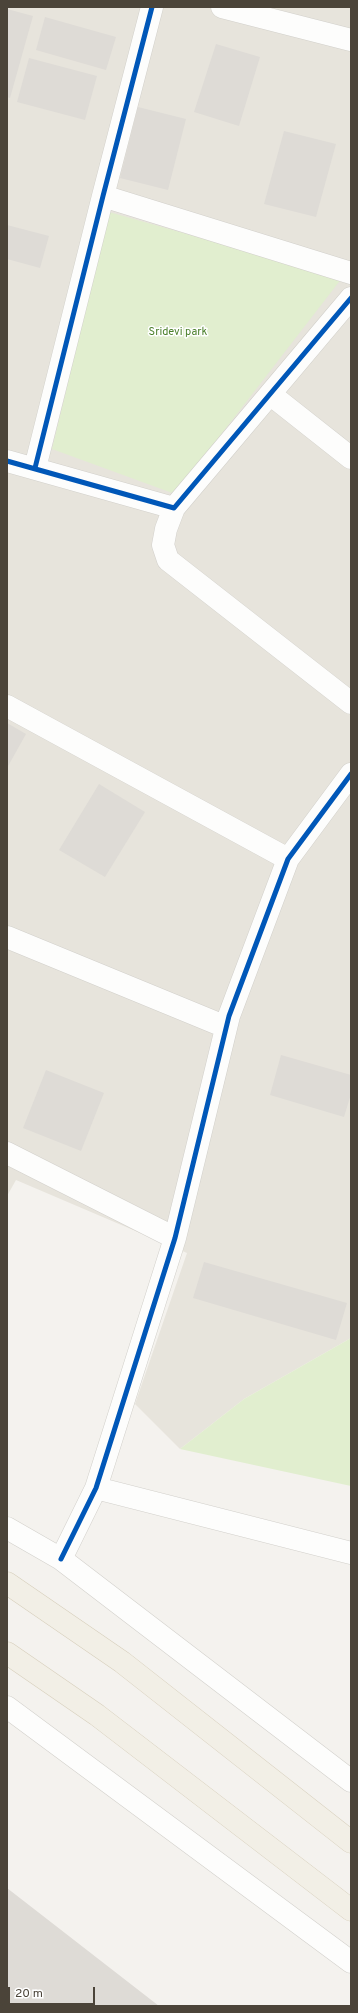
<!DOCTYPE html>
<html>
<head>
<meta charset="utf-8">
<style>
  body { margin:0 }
  #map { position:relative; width:358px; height:2013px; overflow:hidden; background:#f4f2ee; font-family:Overpass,sans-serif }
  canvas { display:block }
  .frame { position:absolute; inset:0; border:8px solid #4b4439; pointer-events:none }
  .scale { position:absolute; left:8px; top:1987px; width:87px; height:18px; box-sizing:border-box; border:2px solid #4b4439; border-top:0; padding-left:5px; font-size:12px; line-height:14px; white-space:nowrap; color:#4b4439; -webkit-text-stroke:3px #fff; paint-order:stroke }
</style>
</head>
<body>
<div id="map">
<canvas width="358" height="2013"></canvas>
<div class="frame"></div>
<div class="scale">20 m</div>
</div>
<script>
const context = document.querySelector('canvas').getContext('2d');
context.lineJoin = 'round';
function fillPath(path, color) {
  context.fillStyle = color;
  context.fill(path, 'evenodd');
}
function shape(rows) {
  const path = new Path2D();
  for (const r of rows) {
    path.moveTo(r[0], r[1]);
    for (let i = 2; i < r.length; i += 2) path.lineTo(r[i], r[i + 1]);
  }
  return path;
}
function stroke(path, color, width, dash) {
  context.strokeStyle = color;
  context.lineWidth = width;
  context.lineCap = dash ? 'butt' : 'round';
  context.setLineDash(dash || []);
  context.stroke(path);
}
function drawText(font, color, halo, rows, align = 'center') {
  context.font = font + ' Overpass,sans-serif';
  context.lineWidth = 3;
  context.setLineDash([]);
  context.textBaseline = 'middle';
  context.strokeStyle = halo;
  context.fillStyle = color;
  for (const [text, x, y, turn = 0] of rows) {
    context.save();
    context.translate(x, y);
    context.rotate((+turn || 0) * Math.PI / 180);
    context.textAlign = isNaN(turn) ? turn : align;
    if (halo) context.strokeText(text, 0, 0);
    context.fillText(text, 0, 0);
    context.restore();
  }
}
const residential = shape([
  [7,7,351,7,351,1338,244,1399,180,1449,135,1404,187,1253,16,1180,7,1196]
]);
const green = shape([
  [109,212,342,278,175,494,52,449],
  [351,1338,351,1486,180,1449,244,1399]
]);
const building = shape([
  [7,9,33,16,10,98,7,97],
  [45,17,116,37,106,70,36,50],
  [216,44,260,57,239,126,194,112],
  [29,58,97,76,85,120,17,102],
  [138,107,186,119,168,190,120,178],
  [284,131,336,144,316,217,264,204],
  [7,225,49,236,40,268,7,259],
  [7,723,26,734,7,768],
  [99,784,145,812,105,877,59,850],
  [281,1055,351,1075,351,1094,344,1117,270,1095],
  [46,1070,104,1093,81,1151,23,1128],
  [204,1262,347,1303,336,1340,193,1298],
  [7,1888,159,2006,7,2006]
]);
const minor = shape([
  [222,7,351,40],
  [103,196,351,273],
  [270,394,351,458],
  [7,461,174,508,351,298],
  [35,468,103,196,152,7],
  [174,508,166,529,163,545,168,560,351,703],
  [7,706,288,859],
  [7,937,226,1027],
  [7,1153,175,1238],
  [96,1488,351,1553],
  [7,1528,61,1559,351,1781],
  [61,1559,96,1488,175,1238,229,1016,288,859,351,774],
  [7,1707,351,1962]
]);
const major = shape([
  [7,1583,122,1662,351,1842],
  [7,1653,97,1715,351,1910]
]);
const cycleway = shape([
  [7,461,174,508,351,298],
  [35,468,103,196,152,7],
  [61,1559,96,1488,175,1238,229,1016,288,859,351,774]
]);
const parkNames = [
  ["Sridevi park",178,333]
];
fillPath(residential, '#e7e4dc');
fillPath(green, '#e1eecf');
fillPath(building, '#dedbd6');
stroke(minor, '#d2d0cb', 23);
stroke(major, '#d6cebb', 23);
stroke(minor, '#fdfdfc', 22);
stroke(major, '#f2efe6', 22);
stroke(cycleway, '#0057b8', 5);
drawText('11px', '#4a7f2a', '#fff', parkNames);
</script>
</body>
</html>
